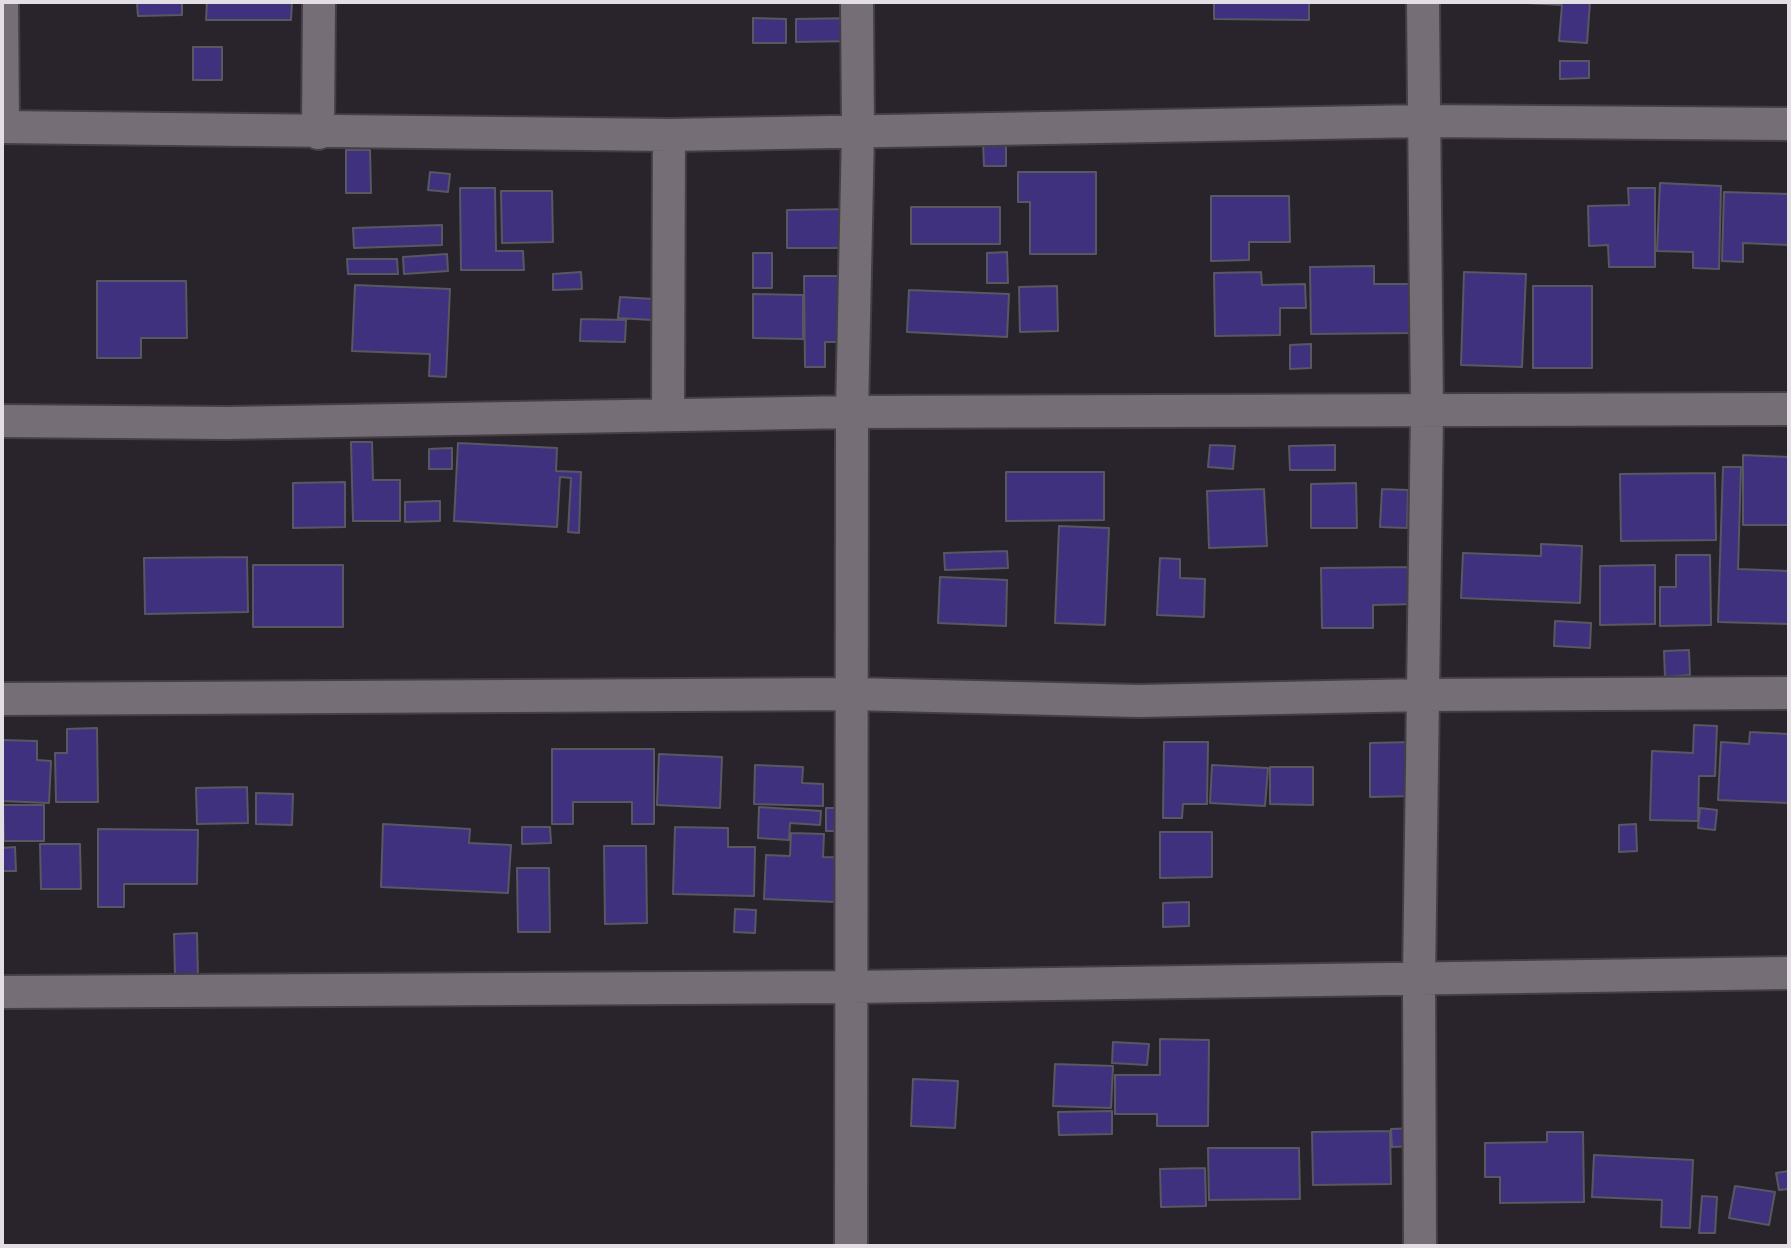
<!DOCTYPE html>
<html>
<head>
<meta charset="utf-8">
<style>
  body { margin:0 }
  #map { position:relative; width:1791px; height:1248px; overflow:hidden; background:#29242b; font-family:"Alegreya Sans",sans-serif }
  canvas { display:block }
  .frame { position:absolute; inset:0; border:4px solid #e2dee3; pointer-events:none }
</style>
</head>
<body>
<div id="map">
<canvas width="1791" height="1248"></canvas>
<div class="frame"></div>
</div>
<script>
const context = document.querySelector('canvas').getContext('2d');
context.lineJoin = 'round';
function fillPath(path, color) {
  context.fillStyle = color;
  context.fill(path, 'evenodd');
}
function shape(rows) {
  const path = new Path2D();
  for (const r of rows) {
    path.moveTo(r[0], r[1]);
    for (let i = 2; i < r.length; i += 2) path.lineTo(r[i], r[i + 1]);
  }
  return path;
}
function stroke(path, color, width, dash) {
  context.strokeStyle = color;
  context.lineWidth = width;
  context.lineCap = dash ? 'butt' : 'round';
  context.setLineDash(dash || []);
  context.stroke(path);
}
const building = shape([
  [96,2,182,2,182,15,138,16,137,3,96,2],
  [207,2,292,2,291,20,206,20,207,2],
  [1214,2,1309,2,1309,20,1214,19,1214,2],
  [1590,2,1587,43,1559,41,1562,5,1527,3,1590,2],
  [753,18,786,19,786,43,753,43,753,18],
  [855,18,856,41,796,42,796,19,855,18],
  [193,47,222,47,222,80,193,80,193,47],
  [1560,61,1589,61,1589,78,1560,79,1560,61],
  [983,143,1006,143,1006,166,984,166,983,143],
  [346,150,370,150,371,193,346,193,346,150],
  [430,172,450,174,448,192,428,190,430,172],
  [1018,172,1096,172,1096,254,1030,254,1030,202,1018,202,1018,172],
  [1660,183,1721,186,1719,269,1693,268,1693,252,1657,251,1660,183],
  [460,188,495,188,496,251,523,251,524,270,461,270,460,188],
  [1628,188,1655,188,1655,267,1609,267,1608,245,1589,246,1588,206,1629,205,1628,188],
  [501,191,552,191,553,242,502,243,501,191],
  [1724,192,1789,194,1789,245,1743,243,1743,262,1722,261,1724,192],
  [1211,196,1289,196,1290,242,1249,242,1249,260,1211,261,1211,196],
  [911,207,1000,207,1000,244,911,244,911,207],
  [856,209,856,248,787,248,787,210,856,209],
  [442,225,442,245,354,248,353,228,442,225],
  [1007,252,1008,283,987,283,987,253,1007,252],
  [753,253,772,253,772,288,753,288,753,253],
  [447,254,448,271,404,274,403,257,447,254],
  [347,259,397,259,398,274,348,274,347,259],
  [1374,266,1374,284,1413,284,1413,333,1311,334,1310,267,1374,266],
  [581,272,582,289,553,290,553,274,581,272],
  [1261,272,1262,285,1305,284,1306,308,1280,308,1280,335,1215,336,1214,273,1261,272],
  [1464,272,1526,274,1522,367,1461,365,1464,272],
  [804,276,860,276,860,342,825,342,825,367,805,367,804,276],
  [97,281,186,281,187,338,141,338,141,358,97,358,97,281],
  [355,285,450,289,446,377,429,376,430,354,352,351,355,285],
  [1057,286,1058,331,1020,332,1019,287,1057,286],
  [1533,286,1592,286,1592,368,1533,368,1533,286],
  [909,290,1009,294,1007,337,907,332,909,290],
  [753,294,803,295,803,339,753,338,753,294],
  [620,297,653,299,652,320,618,318,620,297],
  [581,319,626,320,625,342,580,341,581,319],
  [1311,344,1311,368,1290,369,1290,345,1311,344],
  [351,442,372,442,373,480,400,480,400,521,353,521,351,442],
  [458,443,557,448,556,471,581,472,579,533,568,532,571,478,560,477,557,527,454,521,458,443],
  [1210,445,1235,446,1233,469,1208,467,1210,445],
  [1335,445,1335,470,1290,470,1289,446,1335,445],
  [452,448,452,469,429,469,429,449,452,448],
  [1743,455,1789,457,1789,525,1743,525,1743,455],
  [1723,467,1741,467,1738,569,1789,571,1789,624,1718,622,1723,467],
  [1006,472,1104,472,1104,520,1006,521,1006,472],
  [1715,473,1716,540,1621,541,1620,474,1715,473],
  [345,482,345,527,293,528,293,483,345,482],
  [1356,483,1357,528,1311,528,1311,484,1356,483],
  [1264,489,1267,546,1209,548,1207,491,1264,489],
  [1382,489,1408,490,1407,528,1380,527,1382,489],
  [440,501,440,521,405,522,405,502,440,501],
  [1059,526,1109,528,1105,625,1055,623,1059,526],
  [1541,544,1582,546,1580,603,1461,598,1463,553,1541,556,1541,544],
  [1007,551,1008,568,945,570,944,553,1007,551],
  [1676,555,1710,555,1711,625,1660,626,1660,587,1676,587,1676,555],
  [247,557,248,612,145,614,144,558,247,557],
  [1160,558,1180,559,1180,578,1205,579,1204,617,1157,615,1160,558],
  [253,565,343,565,343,627,253,627,253,565],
  [1655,565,1655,624,1600,625,1600,566,1655,565],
  [1417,567,1417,604,1373,605,1373,628,1322,628,1321,568,1417,567],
  [940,577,1007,580,1006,626,938,623,940,577],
  [1555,621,1591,623,1590,648,1554,646,1555,621],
  [1689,650,1690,675,1665,677,1664,651,1689,650],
  [1694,725,1717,726,1715,776,1699,776,1698,821,1650,820,1652,751,1693,753,1694,725],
  [97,728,98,802,56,802,55,753,67,753,67,729,97,728],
  [1750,732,1789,734,1789,803,1718,800,1721,742,1749,744,1750,732],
  [2,740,37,741,37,760,51,761,49,803,2,801,2,740],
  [1164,742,1208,742,1207,804,1183,804,1182,818,1163,818,1164,742],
  [1413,742,1414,796,1370,797,1370,743,1413,742],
  [552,749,654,749,654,824,632,824,632,802,573,802,573,824,552,824,552,749],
  [659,754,722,757,720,808,657,805,659,754],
  [755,765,803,767,802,783,823,784,823,806,754,804,755,765],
  [1212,765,1268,768,1265,806,1210,803,1212,765],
  [1270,767,1313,767,1313,805,1270,804,1270,767],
  [247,787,248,823,197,824,196,788,247,787],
  [256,793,293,794,292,825,256,824,256,793],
  [3,805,44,805,44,841,4,841,3,805],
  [759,807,821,811,820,825,790,823,789,840,758,838,759,807],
  [826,808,855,808,855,831,826,831,826,808],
  [1700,808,1717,810,1715,830,1698,828,1700,808],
  [383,824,470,829,469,843,511,845,508,893,381,887,383,824],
  [1636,824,1637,851,1619,852,1619,825,1636,824],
  [522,827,550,827,551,843,522,844,522,827],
  [675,827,728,828,728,847,755,847,754,896,673,894,675,827],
  [98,829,198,830,197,884,124,884,124,907,98,907,98,829],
  [1160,832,1212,832,1212,877,1160,878,1160,832],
  [791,833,824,834,823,857,862,858,860,903,764,899,766,855,790,856,791,833],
  [40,844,80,844,81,889,41,889,40,844],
  [604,846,646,846,647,923,605,924,604,846],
  [15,847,16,871,2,871,2,848,15,847],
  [517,868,549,868,550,932,518,932,517,868],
  [1189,902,1189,926,1163,927,1163,903,1189,902],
  [735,909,756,910,755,933,734,932,735,909],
  [197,933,198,976,175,976,174,934,197,933],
  [1160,1039,1209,1040,1208,1126,1157,1126,1157,1114,1115,1114,1115,1075,1160,1075,1160,1039],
  [1113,1042,1149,1044,1147,1065,1112,1063,1113,1042],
  [1055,1064,1113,1066,1111,1108,1053,1106,1055,1064],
  [913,1079,958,1081,955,1128,911,1126,913,1079],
  [1112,1111,1112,1134,1059,1135,1058,1112,1112,1111],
  [1415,1128,1415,1146,1392,1147,1391,1129,1415,1128],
  [1390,1131,1391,1184,1313,1185,1312,1132,1390,1131],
  [1547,1132,1583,1132,1584,1202,1500,1203,1500,1177,1485,1177,1485,1143,1547,1142,1547,1132],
  [1208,1148,1299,1148,1300,1199,1209,1200,1208,1148],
  [1594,1155,1693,1160,1690,1228,1661,1227,1662,1200,1592,1197,1594,1155],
  [1205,1168,1206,1206,1161,1207,1160,1169,1205,1168],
  [1789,1171,1789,1189,1779,1190,1776,1173,1789,1171],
  [1735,1186,1775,1192,1769,1225,1729,1218,1735,1186],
  [1702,1196,1717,1197,1715,1233,1699,1233,1702,1196]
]);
const minor = shape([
  [2,2,3,127],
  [2,127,669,135,1423,121,1789,124],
  [318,133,319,2],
  [668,414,669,135],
  [2,421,227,423,852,412,1789,409],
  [2,699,852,694,1139,701,1421,695,1789,693],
  [2,992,852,987,1789,973],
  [851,1246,852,412,858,132,857,2],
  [1420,1246,1419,978,1427,411,1423,2]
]);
fillPath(building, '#3f317d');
stroke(building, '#585862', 2);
stroke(minor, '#443f45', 36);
stroke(minor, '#756e77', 32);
</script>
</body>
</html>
